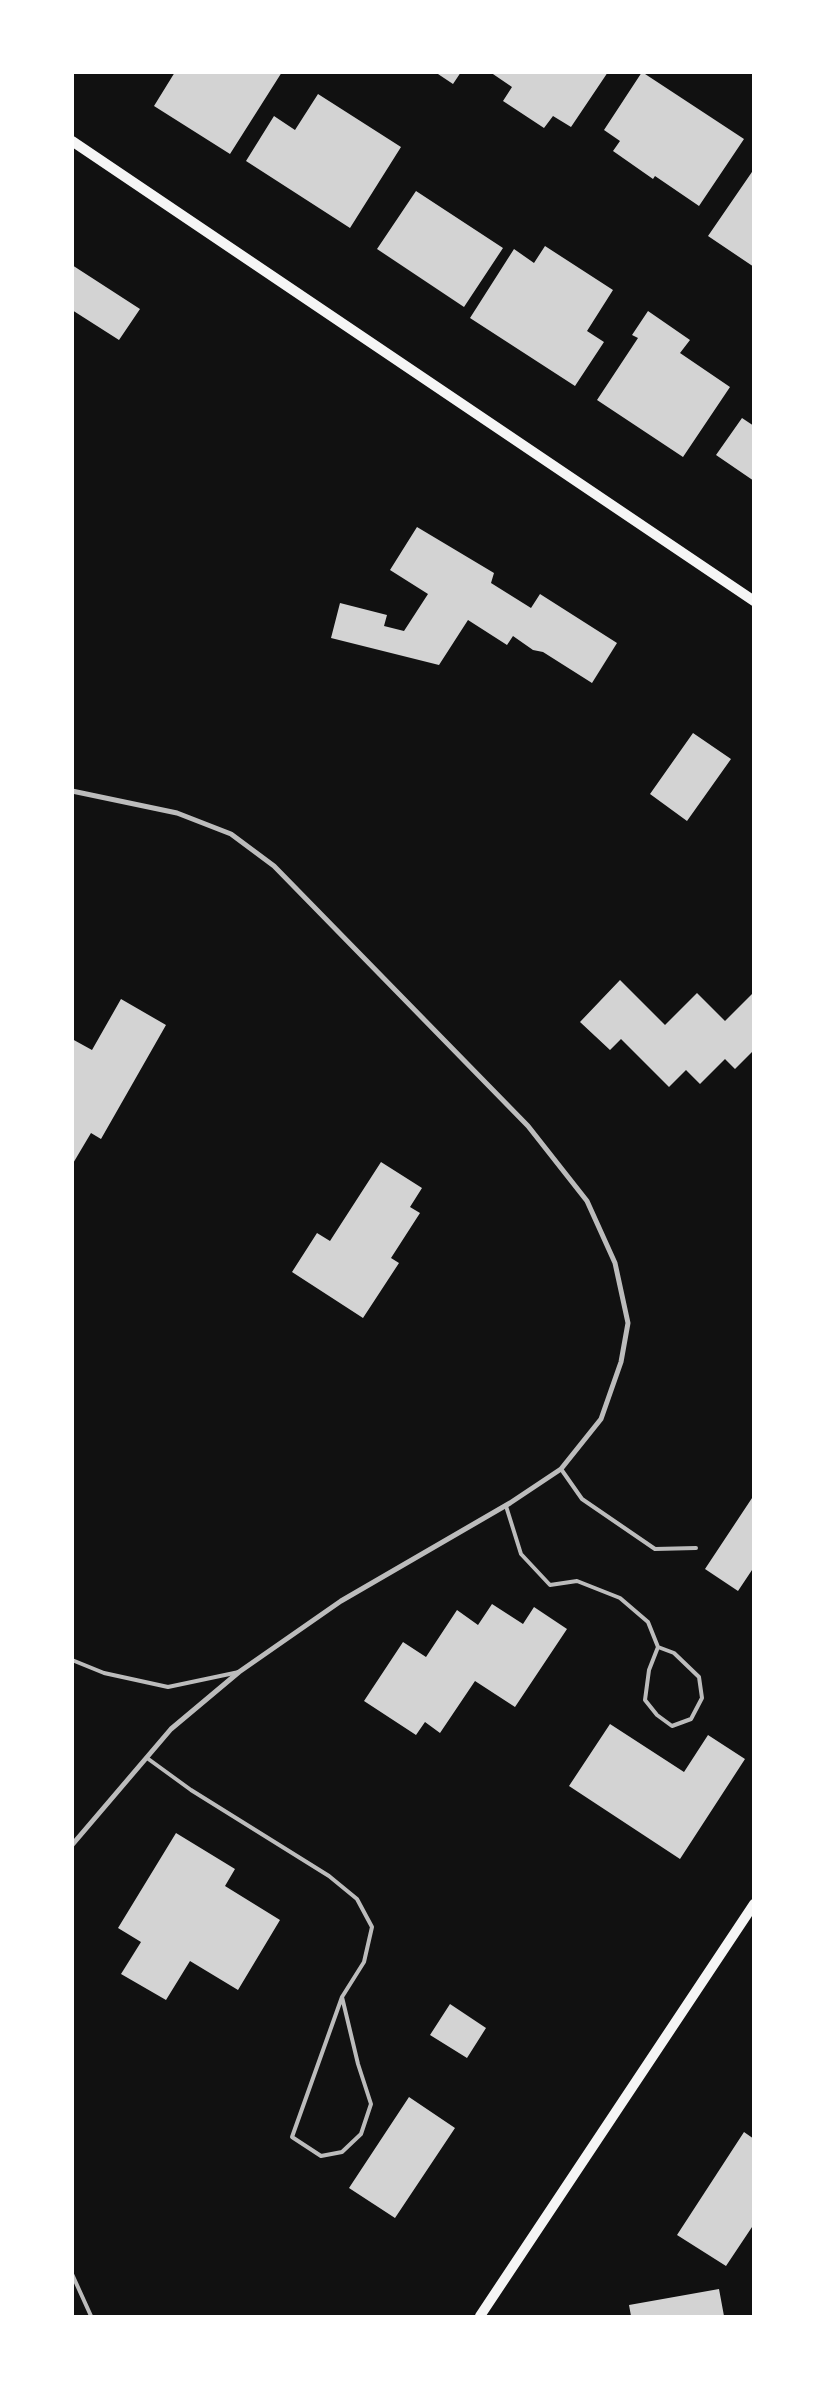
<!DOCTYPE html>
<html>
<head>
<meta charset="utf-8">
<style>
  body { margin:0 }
  #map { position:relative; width:826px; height:2389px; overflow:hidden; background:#111; font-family:Montserrat,sans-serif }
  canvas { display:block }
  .frame { position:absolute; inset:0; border:74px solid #fff; pointer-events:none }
</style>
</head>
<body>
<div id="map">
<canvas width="826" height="2389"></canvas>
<div class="frame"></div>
</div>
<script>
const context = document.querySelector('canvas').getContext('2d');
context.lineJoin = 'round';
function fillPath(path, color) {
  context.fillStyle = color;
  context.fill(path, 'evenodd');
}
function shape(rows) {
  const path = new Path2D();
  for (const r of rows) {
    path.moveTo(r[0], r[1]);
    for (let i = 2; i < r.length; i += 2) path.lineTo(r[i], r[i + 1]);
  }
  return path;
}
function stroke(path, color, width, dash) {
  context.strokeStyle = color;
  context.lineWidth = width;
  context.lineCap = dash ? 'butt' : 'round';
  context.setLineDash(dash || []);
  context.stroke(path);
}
const building = shape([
  [175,72,199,73,282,72,230,154,154,106],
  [435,72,461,72,453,84],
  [490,72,608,72,571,127,553,116,544,128,503,101,512,87],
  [642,72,744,139,699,206,655,176,653,179,613,151,620,141,604,130],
  [318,94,401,147,350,228,246,161,274,116,295,130],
  [754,169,754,267,708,236],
  [416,191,503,248,464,307,377,249],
  [545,246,613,290,587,331,604,342,575,386,470,318,514,249,534,263],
  [72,265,140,309,119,340,72,310],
  [648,311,690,340,680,353,730,387,683,457,597,400,638,338,632,335],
  [742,418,754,426,754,481,716,455],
  [417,527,494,573,491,583,531,608,540,594,617,643,592,683,543,652,533,650,513,636,507,645,468,620,439,665,331,638,340,603,387,615,384,626,404,631,428,594,390,570],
  [693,733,731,759,687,821,650,794],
  [620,980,665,1025,697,993,725,1021,754,992,754,1050,735,1069,725,1059,700,1084,686,1070,669,1087,621,1039,610,1050,580,1022],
  [121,999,166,1025,101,1139,91,1133,72,1165,72,1039,92,1050],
  [381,1162,422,1188,410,1207,420,1213,391,1258,399,1263,363,1318,292,1272,317,1233,330,1241],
  [754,1495,754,1567,738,1591,705,1569],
  [492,1604,523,1624,534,1607,567,1629,515,1707,475,1681,440,1733,425,1722,416,1735,364,1701,403,1642,426,1657,457,1610,478,1625],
  [610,1724,684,1772,708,1735,745,1759,680,1859,569,1786],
  [176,1833,235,1869,225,1886,280,1920,238,1990,190,1961,166,2000,121,1974,141,1942,118,1928],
  [450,2004,486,2028,467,2058,430,2035],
  [409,2097,455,2128,395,2218,349,2188],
  [744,2132,754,2139,754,2224,726,2266,677,2235],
  [719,2289,724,2316,631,2316,629,2305]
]);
const service = shape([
  [561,1469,582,1499,655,1549,696,1548],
  [506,1506,521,1554,550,1585,577,1581,620,1598,648,1622,658,1647,649,1670,645,1700,657,1715,672,1726,691,1719,702,1698,699,1677,674,1653,658,1647],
  [72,1660,104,1673,168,1687,239,1672],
  [147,1758,191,1790,329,1876,357,1899,372,1927,364,1962,342,1997,292,2137,321,2156,342,2152,361,2134,371,2104,358,2064,342,1997],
  [72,2274,91,2316]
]);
const minor = shape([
  [72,791,177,813,231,834,274,866,528,1126,587,1201,615,1263,628,1323,621,1362,601,1419,561,1469,510,1503,341,1601,239,1672,171,1729,72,1845]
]);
const secondary = shape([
  [72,141,754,601],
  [480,2316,754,1904]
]);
fillPath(building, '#d3d3d3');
stroke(service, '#bcbcbc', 4);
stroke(minor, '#bcbcbc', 5);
stroke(secondary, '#f5f5f5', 10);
</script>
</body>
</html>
